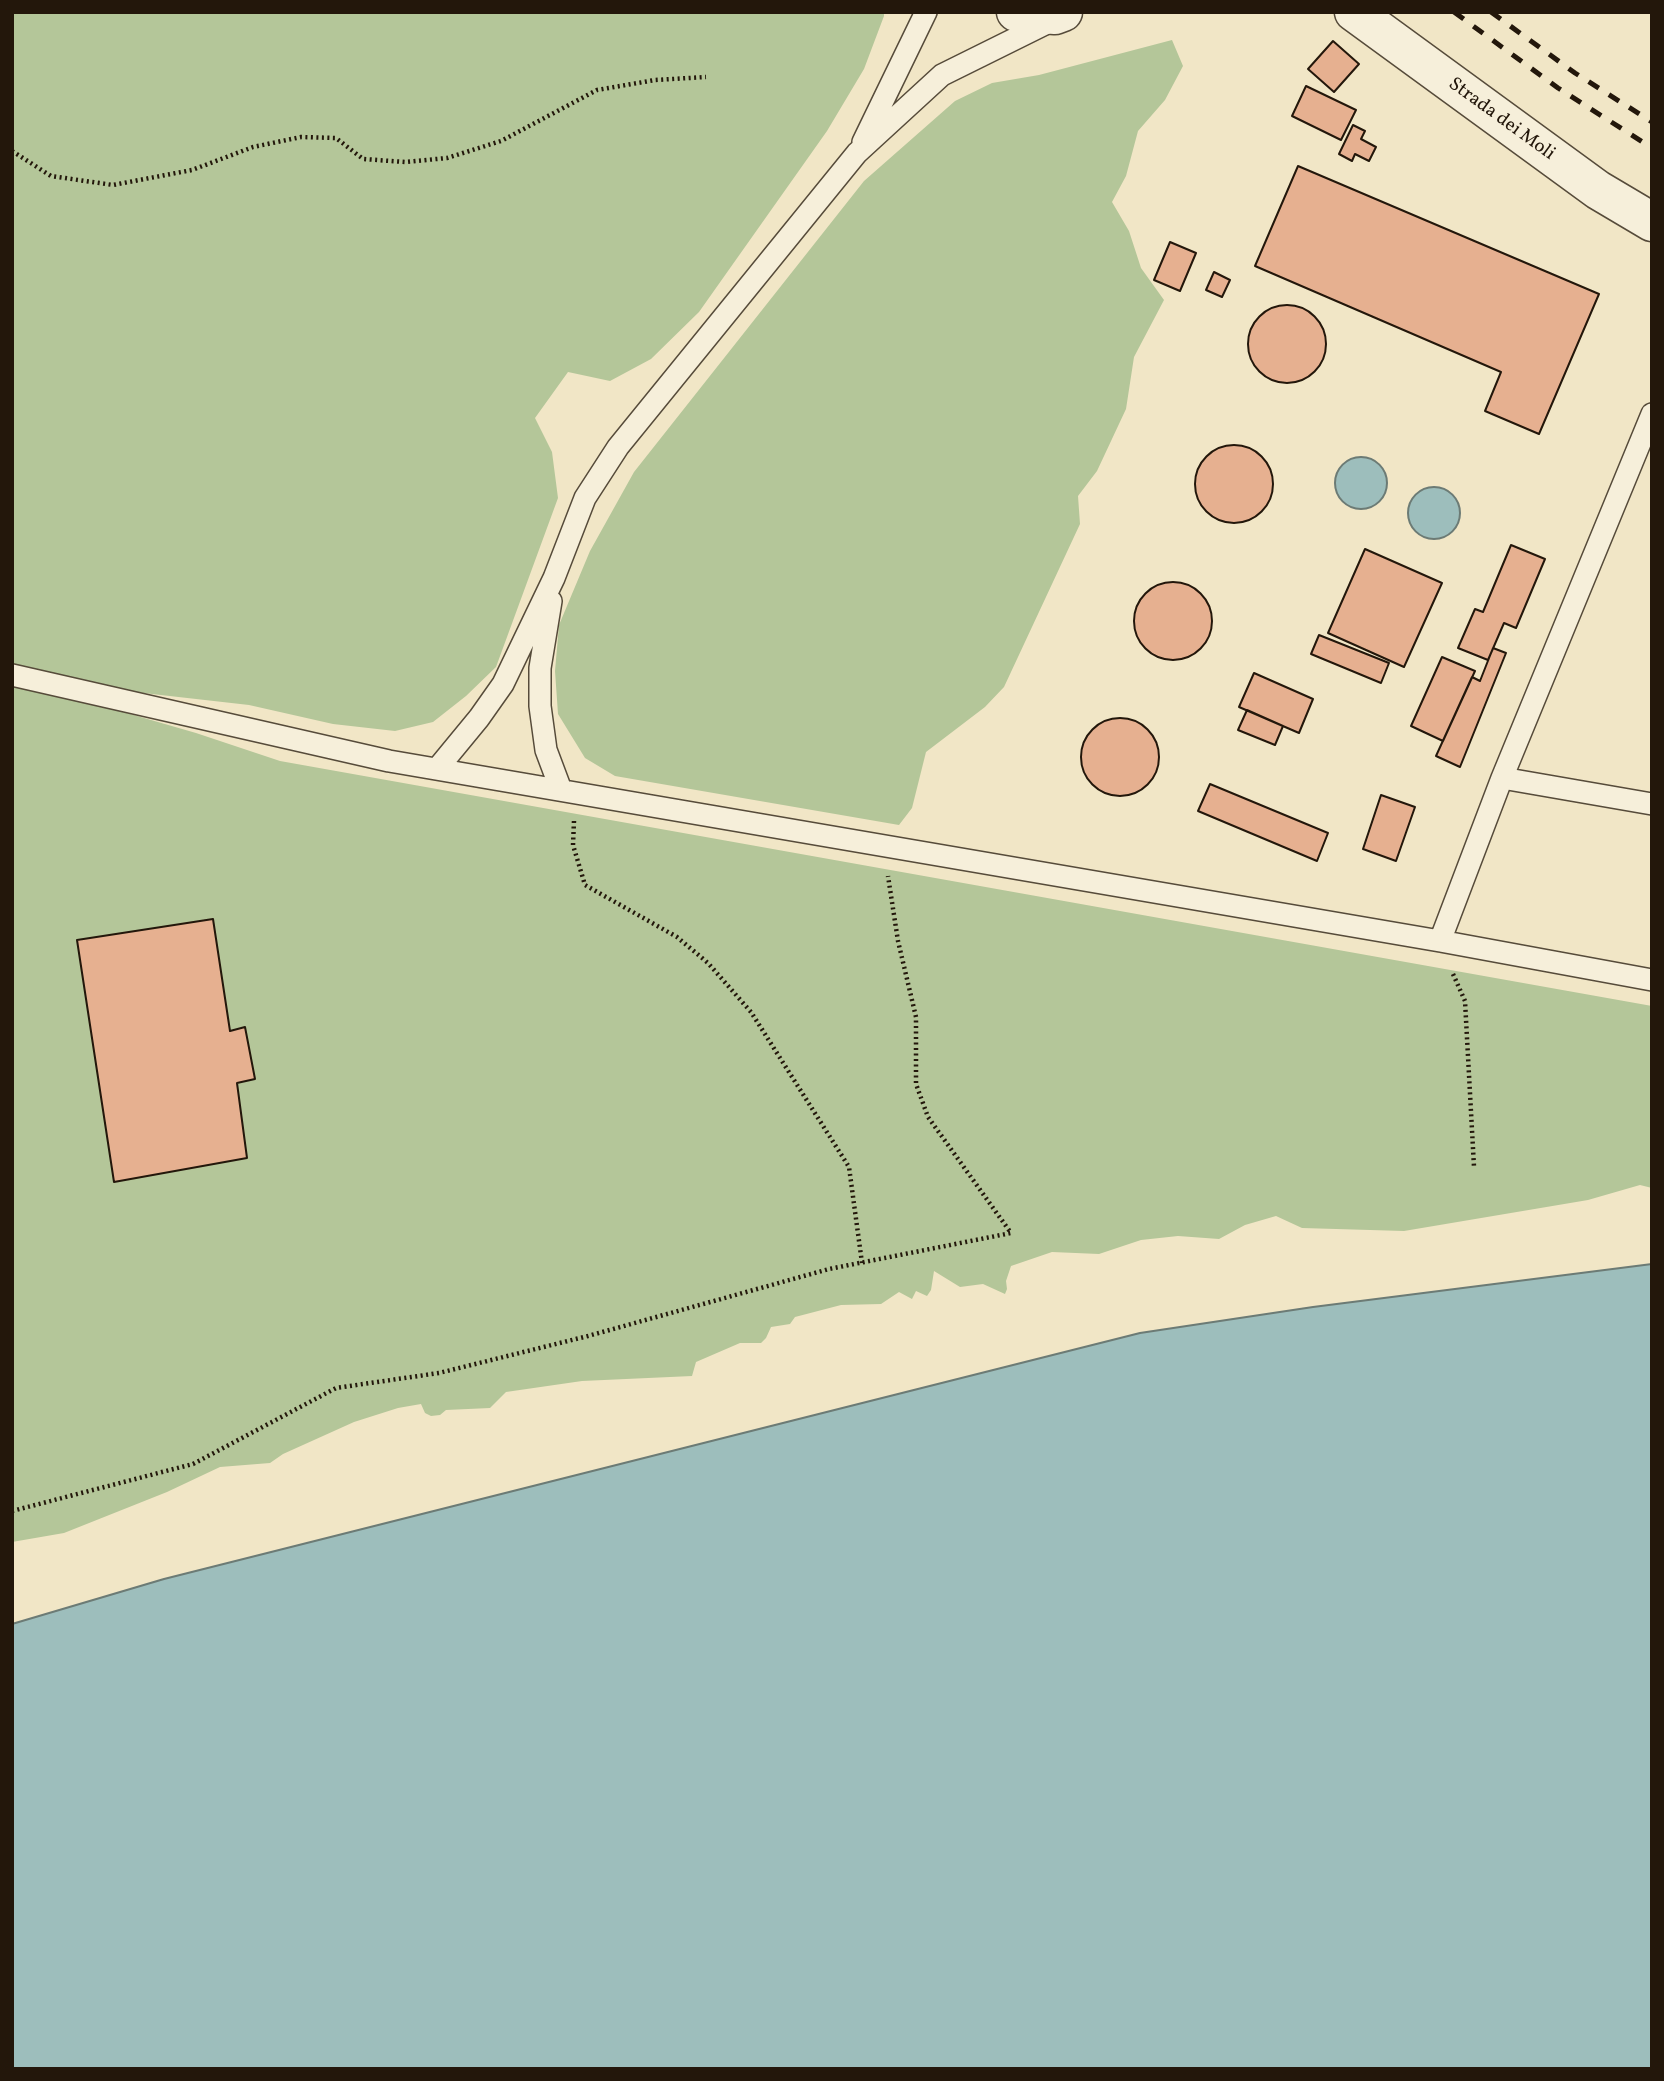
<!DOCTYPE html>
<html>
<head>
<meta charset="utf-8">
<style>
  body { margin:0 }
  #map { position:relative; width:1664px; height:2081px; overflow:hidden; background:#f1e6c6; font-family:Vollkorn,serif }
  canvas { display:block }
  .frame { position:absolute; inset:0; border:14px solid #23170b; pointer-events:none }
</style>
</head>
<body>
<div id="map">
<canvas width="1664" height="2081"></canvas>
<div class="frame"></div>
</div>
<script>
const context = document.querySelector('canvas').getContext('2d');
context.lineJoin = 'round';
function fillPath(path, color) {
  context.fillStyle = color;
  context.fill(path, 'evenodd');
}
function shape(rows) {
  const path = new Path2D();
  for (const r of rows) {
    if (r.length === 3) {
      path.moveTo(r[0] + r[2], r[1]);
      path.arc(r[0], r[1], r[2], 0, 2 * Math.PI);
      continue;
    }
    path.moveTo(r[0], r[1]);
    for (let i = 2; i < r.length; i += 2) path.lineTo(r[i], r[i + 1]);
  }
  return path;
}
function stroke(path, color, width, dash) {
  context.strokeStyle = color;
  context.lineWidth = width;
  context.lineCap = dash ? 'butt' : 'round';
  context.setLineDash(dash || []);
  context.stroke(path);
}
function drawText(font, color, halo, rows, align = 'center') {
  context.font = font + ' Vollkorn,serif';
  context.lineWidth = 6;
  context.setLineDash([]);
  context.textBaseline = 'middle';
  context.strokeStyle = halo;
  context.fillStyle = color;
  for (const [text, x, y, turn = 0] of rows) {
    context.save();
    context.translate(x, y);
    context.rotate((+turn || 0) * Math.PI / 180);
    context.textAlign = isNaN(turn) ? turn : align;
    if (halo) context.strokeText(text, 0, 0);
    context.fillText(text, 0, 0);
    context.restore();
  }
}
const green = shape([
  [12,12,884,12,884,16,864,69,827,131,699,312,651,359,610,381,568,372,535,418,552,452,558,498,496,667,466,696,433,722,395,731,333,724,249,705,108,689,12,667],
  [1172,40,1183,66,1165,100,1138,131,1126,176,1112,202,1129,231,1141,268,1164,300,1134,357,1126,409,1097,471,1078,496,1080,524,1004,687,985,707,926,752,912,808,899,825,615,776,585,758,558,714,555,671,559,625,590,551,634,472,864,181,955,101,992,83,1039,75],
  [12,686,68,696,196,733,280,761,1652,1006,1652,1188,1640,1185,1588,1200,1404,1231,1302,1228,1276,1216,1245,1225,1219,1239,1178,1236,1141,1240,1099,1254,1052,1252,1011,1266,1006,1281,1007,1289,1005,1294,983,1284,960,1287,934,1271,931,1290,927,1296,916,1291,912,1299,899,1292,881,1304,841,1305,795,1317,790,1324,771,1327,766,1338,761,1343,740,1343,696,1362,692,1376,582,1381,506,1392,490,1408,446,1410,440,1415,431,1416,425,1413,421,1404,398,1408,354,1422,283,1454,270,1463,220,1467,167,1492,64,1533,12,1542]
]);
const water = shape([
  [1361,483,26],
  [1434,513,26],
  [1652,1264,1652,2069,12,2069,12,1624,164,1579,1140,1333,1313,1307,1652,1264]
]);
const building = shape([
  [1333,41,1359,64,1334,92,1308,69,1333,41],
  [1306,86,1356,110,1341,140,1292,116,1306,86],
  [1353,125,1365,131,1361,139,1376,147,1369,161,1355,154,1352,161,1339,154,1353,125],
  [1298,166,1599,294,1539,434,1485,411,1501,372,1255,266,1298,166],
  [1170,242,1196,253,1180,291,1154,280,1170,242],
  [1214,272,1230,280,1222,297,1206,290,1214,272],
  [1287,344,39],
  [1234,484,39],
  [1511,545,1545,559,1516,628,1504,623,1488,660,1458,648,1475,609,1483,612,1511,545],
  [1365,549,1442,583,1404,667,1328,633,1365,549],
  [1173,621,39],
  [1319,635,1389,663,1381,683,1311,654,1319,635],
  [1493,648,1506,653,1460,767,1436,756,1472,677,1480,681,1493,648],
  [1442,657,1475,671,1443,741,1411,726,1442,657],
  [1254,673,1313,699,1299,733,1239,707,1254,673],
  [1247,710,1283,726,1275,745,1238,730,1247,710],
  [1120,757,39],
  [1210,784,1328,833,1317,861,1198,811,1210,784],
  [1381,795,1415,807,1396,861,1363,849,1381,795],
  [213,919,230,1031,245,1027,255,1079,237,1083,247,1158,114,1182,77,940,213,919]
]);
const path = shape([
  [12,151,51,176,113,185,192,170,253,147,301,137,336,138,363,159,405,162,447,158,501,141,597,90,655,80,706,77],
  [574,821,573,845,585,885,677,937,708,963,751,1012,849,1167,862,1263],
  [1453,974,1465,1001,1474,1167],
  [12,1511,193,1464,336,1388,439,1373,588,1336,829,1269,1011,1233,928,1117,916,1084,916,1017,898,941,888,876]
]);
const service = shape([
  [863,142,926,12],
  [551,601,540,668,540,706,546,750,561,790],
  [12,675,389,761,1440,941,1652,980],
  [437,769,479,718,503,684,554,578,585,498,618,447,857,153,942,75,1053,20],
  [1502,778,1652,804],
  [1440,941,1502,778,1652,414]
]);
const minor = shape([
  [1016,12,1055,15,1063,12],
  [1354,12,1598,190,1652,222]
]);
const rail = shape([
  [1454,12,1558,88,1652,148],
  [1491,12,1575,73,1652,122]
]);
const streetNames = [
  ["Strada dei Moli",1501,120,36]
];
fillPath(green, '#b4c699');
fillPath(water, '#9dbebc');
stroke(water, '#6c7b75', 2);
fillPath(building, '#e6b090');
stroke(building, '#23170b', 2);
stroke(service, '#564b3a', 24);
stroke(minor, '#564b3a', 41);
stroke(path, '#23170b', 4.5, [2, 3.5]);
stroke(service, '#f6efda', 21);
stroke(minor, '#f6efda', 38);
stroke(rail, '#23170b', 5, [12, 12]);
drawText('19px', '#23170b', '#f6efda', streetNames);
</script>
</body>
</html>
